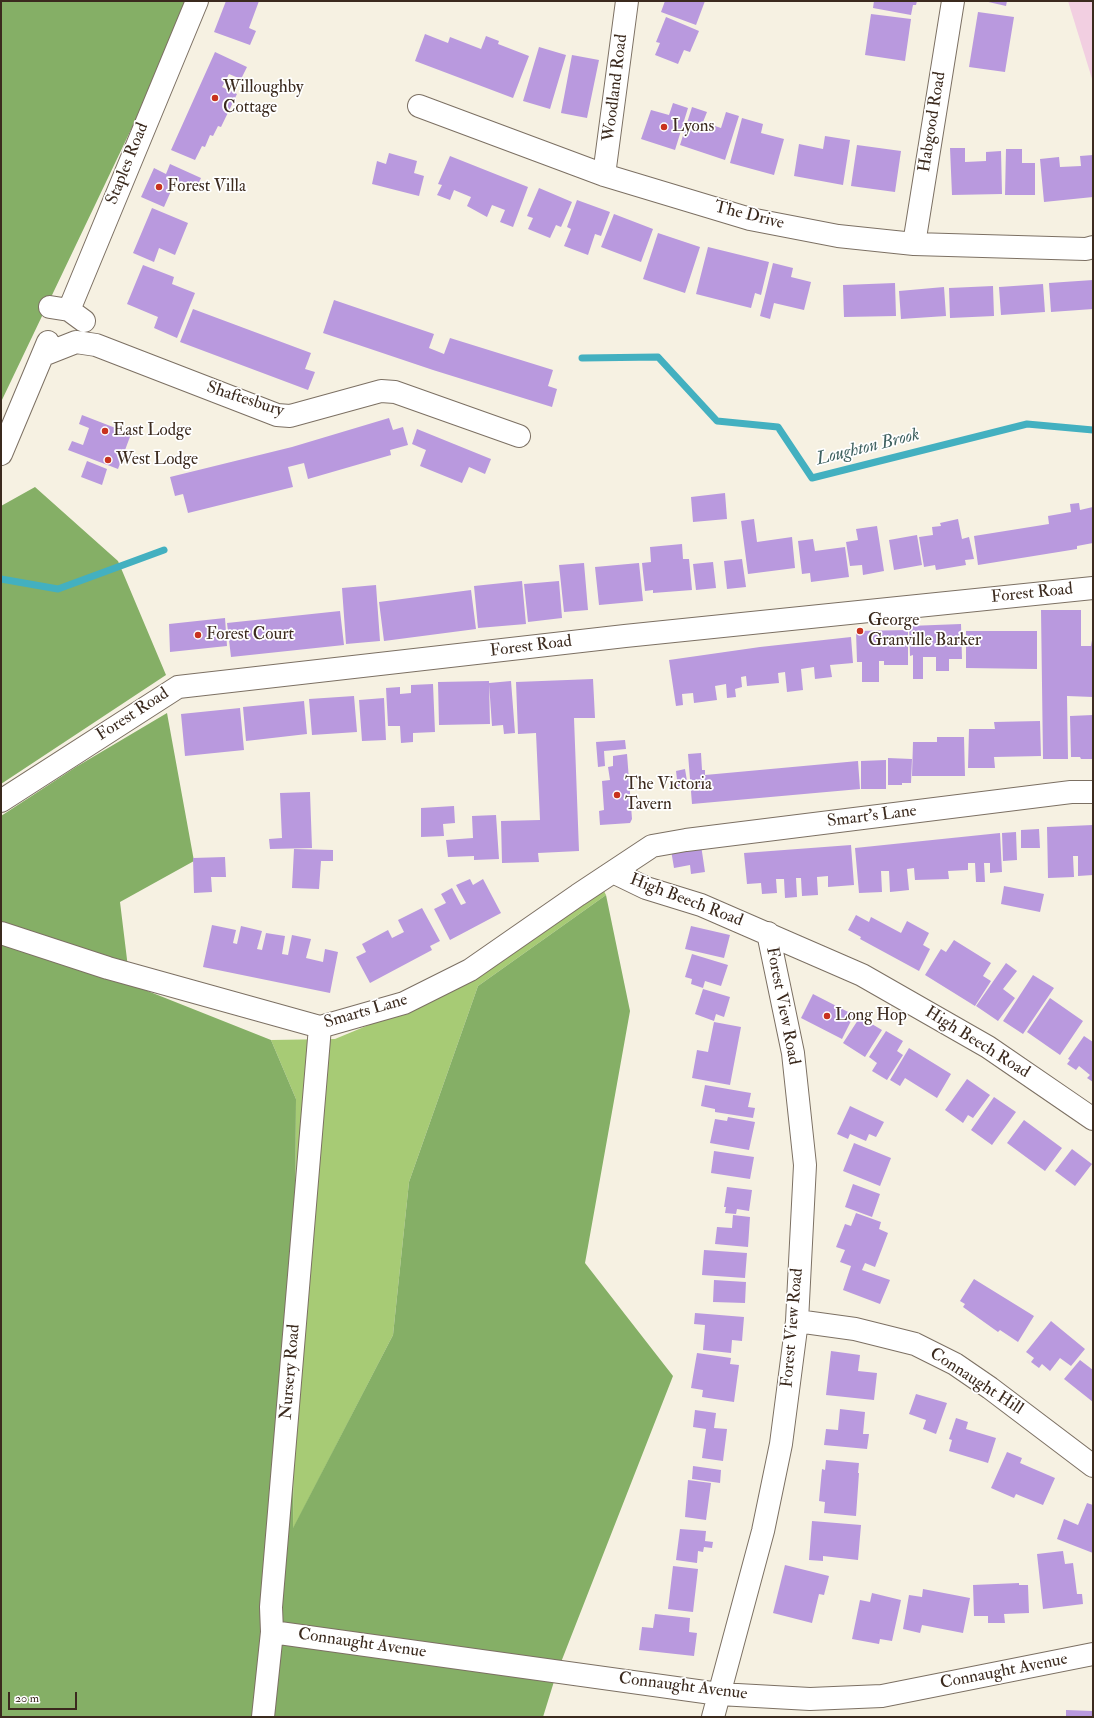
<!DOCTYPE html>
<html>
<head>
<meta charset="utf-8">
<style>
  body { margin:0 }
  #map { position:relative; width:1094px; height:1718px; overflow:hidden; background:#f6f1e2; font-family:"IM FELL Double Pica",serif }
  canvas { display:block }
  .frame { position:absolute; inset:0; border:2px solid #3b2a1e; pointer-events:none }
  .scale { position:absolute; left:8px; top:1692px; width:69px; height:18px; box-sizing:border-box; border:2px solid #3b2a1e; border-top:0; padding-left:5px; font-size:12px; line-height:14px; white-space:nowrap; color:#3b2a1e; -webkit-text-stroke:3px #fff; paint-order:stroke }
</style>
</head>
<body>
<div id="map">
<canvas width="1094" height="1718"></canvas>
<div class="frame"></div>
<div class="scale">20 m</div>
</div>
<script>
const context = document.querySelector('canvas').getContext('2d');
context.lineJoin = 'round';
function fillPath(path, color) {
  context.fillStyle = color;
  context.fill(path, 'evenodd');
}
function shape(rows) {
  const path = new Path2D();
  for (const r of rows) {
    path.moveTo(r[0], r[1]);
    for (let i = 2; i < r.length; i += 2) path.lineTo(r[i], r[i + 1]);
  }
  return path;
}
function stroke(path, color, width, dash) {
  context.strokeStyle = color;
  context.lineWidth = width;
  context.lineCap = dash ? 'butt' : 'round';
  context.setLineDash(dash || []);
  context.stroke(path);
}
function drawText(font, color, halo, rows, align = 'center') {
  context.font = font + ' "IM FELL Double Pica",serif';
  context.lineWidth = 3.5;
  context.setLineDash([]);
  context.textBaseline = 'middle';
  context.strokeStyle = halo;
  context.fillStyle = color;
  for (const [text, x, y, turn = 0] of rows) {
    context.save();
    context.translate(x, y);
    context.rotate((+turn || 0) * Math.PI / 180);
    context.textAlign = isNaN(turn) ? turn : align;
    if (halo) context.strokeText(text, 0, 0);
    context.fillText(text, 0, 0);
    context.restore();
  }
}
const built = shape([
  [1068,1,1093,1,1093,82]
]);
const green = shape([
  [601,885,606,895,478,986,409,1182,393,1335,293,1529,296,1099,271,1040,335,1039,388,1017]
]);
const forest = shape([
  [1,1,188,1,137,117,1,402],
  [35,487,118,561,166,675,1,784,1,506],
  [167,713,194,861,120,902,130,984,271,1040,296,1099,293,1528,393,1335,409,1182,478,986,606,895,630,1011,585,1263,673,1376,556,1675,543,1717,1,1717,1,816,76,767]
]);
const stream = shape([
  [582,358,658,357,717,421,778,427,812,478,1027,424,1093,430],
  [1,579,58,589,164,550]
]);
const building = shape([
  [226,1,259,1,249,28,256,31,250,45,214,32],
  [665,1,705,1,696,25,661,12],
  [874,1,917,1,916,5,913,5,911,15,873,8],
  [984,1,1007,1,1006,6],
  [978,12,1014,17,1005,72,969,67],
  [871,14,911,19,905,61,865,55],
  [666,17,699,31,690,52,684,50,678,64,655,55,660,43,656,42],
  [425,34,448,43,450,37,481,49,486,36,499,41,498,44,529,56,513,98,415,61],
  [539,47,566,55,550,109,523,101],
  [215,52,247,67,241,79,229,74,222,87,237,94,221,127,218,126,213,136,210,135,205,147,202,146,195,160,171,150],
  [572,55,599,60,587,118,561,113],
  [673,103,688,108,675,150,641,139,651,110,669,115],
  [692,107,707,112,703,122,721,128,726,112,739,116,725,160,680,145],
  [742,118,763,124,761,133,784,139,774,175,730,163],
  [825,136,850,140,843,185,794,176,799,144,823,149],
  [857,145,901,151,895,192,851,186],
  [950,148,965,148,965,162,986,161,986,152,1001,151,1002,194,952,195],
  [1006,149,1022,149,1022,163,1035,163,1035,195,1005,195],
  [389,153,417,161,414,173,424,176,419,196,372,184,377,161,386,164],
  [1093,155,1093,197,1044,202,1040,159,1059,157,1060,167,1081,166,1080,156],
  [450,156,528,187,513,227,500,222,505,210,492,205,487,217,467,206,471,197,454,190,450,200,437,195,442,185,438,184],
  [170,164,201,178,195,191,175,182,164,207,141,197,154,168,166,174],
  [539,188,572,202,561,227,556,225,550,238,528,229,533,218,527,216],
  [577,200,610,212,601,236,595,234,588,255,564,246,571,229,567,227],
  [152,208,188,223,175,255,159,248,154,262,133,253],
  [614,214,653,229,641,262,601,247],
  [658,233,700,247,685,293,643,279],
  [708,247,769,262,761,295,755,293,751,308,696,294],
  [773,263,793,268,791,277,811,282,804,310,774,303,770,319,760,316],
  [143,265,174,277,172,284,195,293,177,338,154,328,158,317,127,304],
  [1093,280,1093,309,1051,312,1049,283],
  [895,283,896,316,844,317,843,285],
  [1043,284,1045,312,1001,315,999,287],
  [993,286,994,316,950,318,949,288],
  [944,287,946,316,901,319,899,291],
  [334,300,434,334,429,348,444,354,450,338,553,370,548,386,557,389,552,407,433,370,323,333],
  [193,309,311,353,305,369,315,372,308,390,180,342],
  [82,415,131,434,118,469,68,450,72,441,83,445,89,428,79,424],
  [389,418,393,430,403,427,408,445,390,450,391,455,308,479,304,463,288,467,293,487,188,513,183,494,175,496,170,477,292,447],
  [417,429,491,459,485,474,469,467,462,483,420,466,426,450,412,444],
  [87,461,107,469,102,485,81,477],
  [725,493,727,519,693,522,691,497],
  [1079,503,1080,510,1093,507,1093,543,1077,546,1077,549,978,565,974,536,1049,524,1048,516,1071,512,1070,504],
  [754,519,757,542,792,537,795,568,748,574,741,521],
  [958,519,962,539,969,537,974,559,965,560,966,565,936,570,935,565,924,567,919,537,933,535,932,527,941,526,940,523],
  [877,526,884,571,863,575,862,565,850,566,846,542,858,540,856,529],
  [917,535,922,565,894,570,889,540],
  [813,539,815,551,845,547,849,577,811,582,810,573,802,574,798,541],
  [682,544,683,559,689,559,692,590,653,593,653,590,645,591,642,563,651,562,650,547],
  [742,559,746,587,727,589,724,561],
  [713,562,716,588,696,590,693,564],
  [584,563,588,610,564,612,559,565],
  [639,563,643,601,599,605,595,567],
  [522,581,526,624,478,628,474,586],
  [559,581,562,618,528,622,524,584],
  [376,585,380,641,346,644,342,588],
  [471,590,476,629,384,641,379,602],
  [1041,610,1081,610,1081,646,1091,646,1093,634,1093,697,1067,696,1068,759,1043,759],
  [340,611,344,645,231,657,227,623],
  [225,618,227,646,170,652,169,624],
  [961,624,962,659,949,659,949,671,936,671,936,657,923,657,923,679,913,679,913,655,910,656,909,626],
  [908,630,908,665,884,665,884,661,879,661,879,682,862,682,862,662,857,662,856,631],
  [966,631,1037,631,1037,669,966,668],
  [851,637,853,663,830,665,832,677,815,679,814,667,801,669,803,690,787,692,785,672,778,673,779,683,747,686,746,676,741,677,742,687,735,689,736,697,727,698,726,684,715,686,717,700,694,703,693,693,682,694,683,705,676,706,669,660,760,647],
  [593,679,595,718,574,718,579,851,538,853,539,862,502,863,501,821,540,820,536,733,518,734,516,682],
  [489,681,490,724,439,725,438,682],
  [511,681,515,733,504,734,503,725,492,726,489,683],
  [433,684,435,732,413,733,413,742,401,743,400,726,388,726,386,688,400,687,400,694,411,693,411,685],
  [354,696,357,732,312,735,309,699],
  [384,698,386,740,362,741,359,700],
  [304,701,307,734,246,741,243,707],
  [240,708,244,750,185,756,181,714],
  [1093,715,1093,759,1081,759,1080,757,1071,757,1070,716],
  [1040,721,1041,756,994,757,995,768,968,768,969,729,995,729,994,722],
  [937,737,964,737,965,776,912,776,913,742,937,742],
  [625,740,626,749,604,751,605,766,598,767,596,742],
  [701,753,702,770,705,770,705,775,858,761,860,789,692,804,688,754],
  [627,754,632,819,630,823,600,825,599,811,604,810,602,781,610,780,608,767,613,766,613,756],
  [888,758,912,759,911,783,902,783,902,785,888,785],
  [886,760,886,789,861,789,861,761],
  [685,769,688,787,678,788,676,771],
  [310,792,312,848,270,849,269,839,282,838,280,793],
  [454,806,455,823,443,824,444,836,421,837,421,808],
  [496,815,499,859,474,860,474,856,448,857,446,840,473,838,472,816],
  [1093,825,1093,875,1078,876,1078,856,1073,856,1074,877,1048,878,1047,827],
  [1039,829,1040,848,1021,848,1021,830],
  [1016,832,1017,860,1003,861,1002,833],
  [1000,833,1002,872,990,873,990,863,984,863,985,882,976,882,975,863,968,863,968,870,948,871,949,879,915,880,914,868,907,869,909,890,900,891,890,892,889,871,881,871,882,892,859,893,855,848],
  [701,845,705,872,691,874,690,865,674,868,671,850],
  [851,845,854,885,828,887,828,876,817,877,818,895,802,896,801,878,796,878,797,897,785,898,784,879,776,879,777,893,762,894,761,883,747,884,744,853],
  [294,849,333,850,333,861,321,861,319,889,292,888],
  [225,857,226,877,211,877,212,892,194,893,193,858],
  [470,879,473,885,483,879,501,913,450,940,434,909,446,903,441,894,452,888,461,905,466,903,456,885],
  [1004,886,1044,894,1040,912,1001,904],
  [422,908,440,941,430,946,432,950,370,983,356,957,366,952,362,944,388,930,392,938,404,932,398,920],
  [856,915,869,922,871,917,901,933,907,921,929,933,923,945,930,949,919,971,860,939,861,937,848,930],
  [212,925,236,930,233,943,237,944,241,926,262,931,257,949,262,950,266,933,285,936,282,954,288,955,292,935,311,939,306,958,323,962,325,949,338,952,330,993,203,967],
  [691,926,730,935,724,958,685,949],
  [954,940,991,963,983,976,991,981,975,1006,925,975,941,949,946,952],
  [692,954,728,965,721,986,705,981,703,988,691,984,692,979,685,977],
  [1006,963,1017,971,1003,989,1015,998,998,1021,976,1006],
  [1033,975,1054,988,1023,1034,1003,1021],
  [703,989,730,997,724,1017,716,1014,714,1021,695,1014],
  [813,994,854,1015,842,1039,801,1018],
  [1050,998,1083,1021,1060,1055,1027,1032],
  [860,1017,882,1030,865,1057,843,1043],
  [714,1022,741,1027,730,1085,692,1078,697,1050,708,1052],
  [886,1031,903,1041,897,1051,903,1055,887,1080,872,1071,877,1063,869,1057],
  [1084,1036,1093,1042,1093,1082,1087,1078,1090,1075,1079,1066,1076,1070,1067,1064,1070,1060,1068,1059],
  [909,1048,951,1074,937,1098,905,1078,900,1086,890,1080],
  [967,1079,990,1095,973,1118,968,1115,963,1123,945,1110],
  [705,1085,751,1093,748,1107,755,1108,753,1118,715,1112,715,1109,701,1106],
  [994,1097,1016,1112,992,1145,971,1130],
  [850,1106,884,1122,876,1137,869,1134,866,1141,850,1134,848,1139,837,1134],
  [728,1117,755,1122,749,1150,710,1143,715,1119,727,1121],
  [1024,1120,1062,1148,1045,1171,1007,1143],
  [854,1143,891,1158,880,1186,843,1171],
  [1072,1149,1092,1164,1075,1186,1055,1171],
  [714,1151,754,1157,750,1179,711,1173],
  [853,1184,880,1194,872,1217,845,1207],
  [727,1187,752,1190,749,1211,737,1209,736,1214,725,1213,726,1207,724,1207],
  [856,1213,881,1222,879,1229,888,1233,875,1267,865,1263,862,1270,890,1280,880,1304,843,1290,851,1266,840,1262,845,1250,836,1247,845,1224,851,1226],
  [733,1215,750,1217,748,1247,715,1244,717,1227,732,1228],
  [704,1250,747,1253,745,1278,702,1275],
  [974,1279,1034,1316,1018,1342,1000,1330,998,1332,963,1307,965,1304,960,1301],
  [714,1280,746,1282,745,1303,713,1302],
  [695,1313,744,1317,742,1341,732,1340,731,1353,703,1350,705,1325,694,1324],
  [1051,1321,1085,1349,1071,1366,1060,1358,1050,1371,1042,1364,1039,1368,1031,1362,1034,1358,1026,1352],
  [831,1351,860,1355,858,1371,877,1373,874,1400,826,1395],
  [697,1353,731,1358,730,1364,739,1365,734,1402,702,1397,703,1390,691,1388],
  [1080,1360,1093,1370,1093,1402,1064,1379],
  [916,1394,947,1403,936,1434,923,1429,926,1420,909,1414],
  [840,1409,865,1412,863,1434,869,1434,867,1449,824,1445,826,1429,838,1430],
  [695,1410,716,1413,714,1428,727,1429,723,1461,702,1458,706,1429,693,1427],
  [956,1418,968,1422,966,1429,996,1438,988,1463,949,1451,952,1440,949,1439],
  [1007,1452,1022,1458,1020,1463,1055,1478,1043,1505,1016,1494,1014,1498,991,1488],
  [826,1460,859,1463,858,1473,859,1473,856,1516,824,1513,825,1502,819,1501,822,1469,825,1470],
  [693,1466,721,1470,720,1483,692,1479],
  [688,1480,711,1483,706,1520,685,1517],
  [1087,1503,1093,1505,1093,1553,1057,1539,1064,1519,1078,1525],
  [812,1521,861,1525,858,1560,823,1556,823,1561,809,1560],
  [680,1529,706,1531,705,1541,713,1542,712,1548,704,1547,703,1552,698,1551,697,1563,676,1560],
  [1063,1551,1065,1564,1073,1563,1077,1594,1082,1594,1083,1604,1043,1609,1037,1554],
  [785,1565,829,1576,824,1595,819,1594,812,1623,773,1613],
  [673,1566,698,1569,693,1612,668,1609],
  [1019,1583,1019,1585,1028,1585,1029,1613,1004,1614,1005,1623,988,1623,988,1616,974,1616,973,1585],
  [923,1589,970,1598,963,1633,922,1625,920,1633,903,1629,909,1595,922,1597],
  [872,1593,901,1600,892,1641,880,1639,879,1644,852,1639,860,1600,870,1602],
  [655,1614,690,1618,689,1632,697,1633,694,1656,639,1650,642,1627,653,1628],
  [1066,1710,1093,1711,1093,1717,1066,1717]
]);
const minor = shape([
  [419,106,604,175,750,219,838,236,914,244,1086,249,1093,247],
  [604,175,627,1],
  [914,244,953,1],
  [50,307,69,310],
  [84,321,69,310,197,1],
  [43,355,76,342,96,345,277,415,290,416,381,391,395,392,519,436],
  [1,454,48,342],
  [613,872,646,888,701,905,862,975,988,1047,1093,1119],
  [1,933,108,968,320,1027,404,1003,470,970,578,895,652,846,686,840,1071,792,1093,792],
  [797,1321,855,1329,915,1344,955,1364,990,1388,1093,1466],
  [272,1632,719,1694,810,1699,882,1696,1093,1654],
  [263,1717,272,1632,271,1607,320,1027],
  [713,1717,763,1531,781,1444,797,1321,805,1165,793,1053,768,933]
]);
const tertiary = shape([
  [1,801,178,687,625,636,1093,588]
]);
const markers = [
  [215,98,4,"#c8321e"],
  [664,127,4,"#c8321e"],
  [159,187,4,"#c8321e"],
  [105,431,4,"#c8321e"],
  [108,460,4,"#c8321e"],
  [860,631,4,"#c8321e"],
  [198,635,4,"#c8321e"],
  [617,795,4,"#c8321e"],
  [827,1016,4,"#c8321e"]
];
const poiNames = [
  ["Willoughby",223,88],
  ["Cottage",223,108],
  ["Lyons",672,127],
  ["Forest Villa",167,187],
  ["East Lodge",113,431],
  ["West Lodge",116,460],
  ["George",868,621],
  ["Granville Barker",868,641],
  ["Forest Court",206,635],
  ["The Victoria",625,785],
  ["Tavern",625,805],
  ["Long Hop",835,1016]
];
const streetNames = [
  ["Woodland Road",616,88,-83],
  ["Habgood Road",933,122,-81],
  ["Staples Road",128,164,-68],
  ["The Drive",749,216,14],
  ["Shaftesbury",245,400,18],
  ["Forest Road",1032,594,-6],
  ["Forest Road",531,647,-7],
  ["Forest Road",133,715,-33],
  ["Smart's Lane",872,817,-7],
  ["High Beech Road",686,901,21],
  ["Forest View Road",782,1006,79],
  ["Smarts Lane",366,1012,-16],
  ["High Beech Road",977,1043,32],
  ["Forest View Road",793,1328,-85],
  ["Nursery Road",291,1372,-85],
  ["Connaught Hill",976,1382,33],
  ["Connaught Avenue",362,1644,8],
  ["Connaught Avenue",1004,1672,-11],
  ["Connaught Avenue",683,1687,7]
];
const waterNames = [
  ["Loughton Brook",868,448,-14]
];
fillPath(built, '#f2cfe1');
fillPath(green, '#a7cb75');
fillPath(forest, '#85af66');
stroke(stream, '#43b0c0', 7);
fillPath(building, '#b999de');
stroke(minor, '#7c7063', 24);
stroke(tertiary, '#7c7063', 24);
stroke(minor, '#fff', 22);
stroke(tertiary, '#fff', 22);
for (const [x, y, r, color] of markers) {
  const dot = new Path2D();
  dot.arc(x, y, r, 0, 2 * Math.PI);
  context.fillStyle = color;
  context.fill(dot);
  stroke(dot, '#fff', 1.5);
}
drawText('17px', '#3b2a1e', '#fff', poiNames, 'left');
drawText('17px', '#3b2a1e', '#fff', streetNames);
drawText('italic 18px', '#3e605f', '#fff', waterNames);
</script>
</body>
</html>
